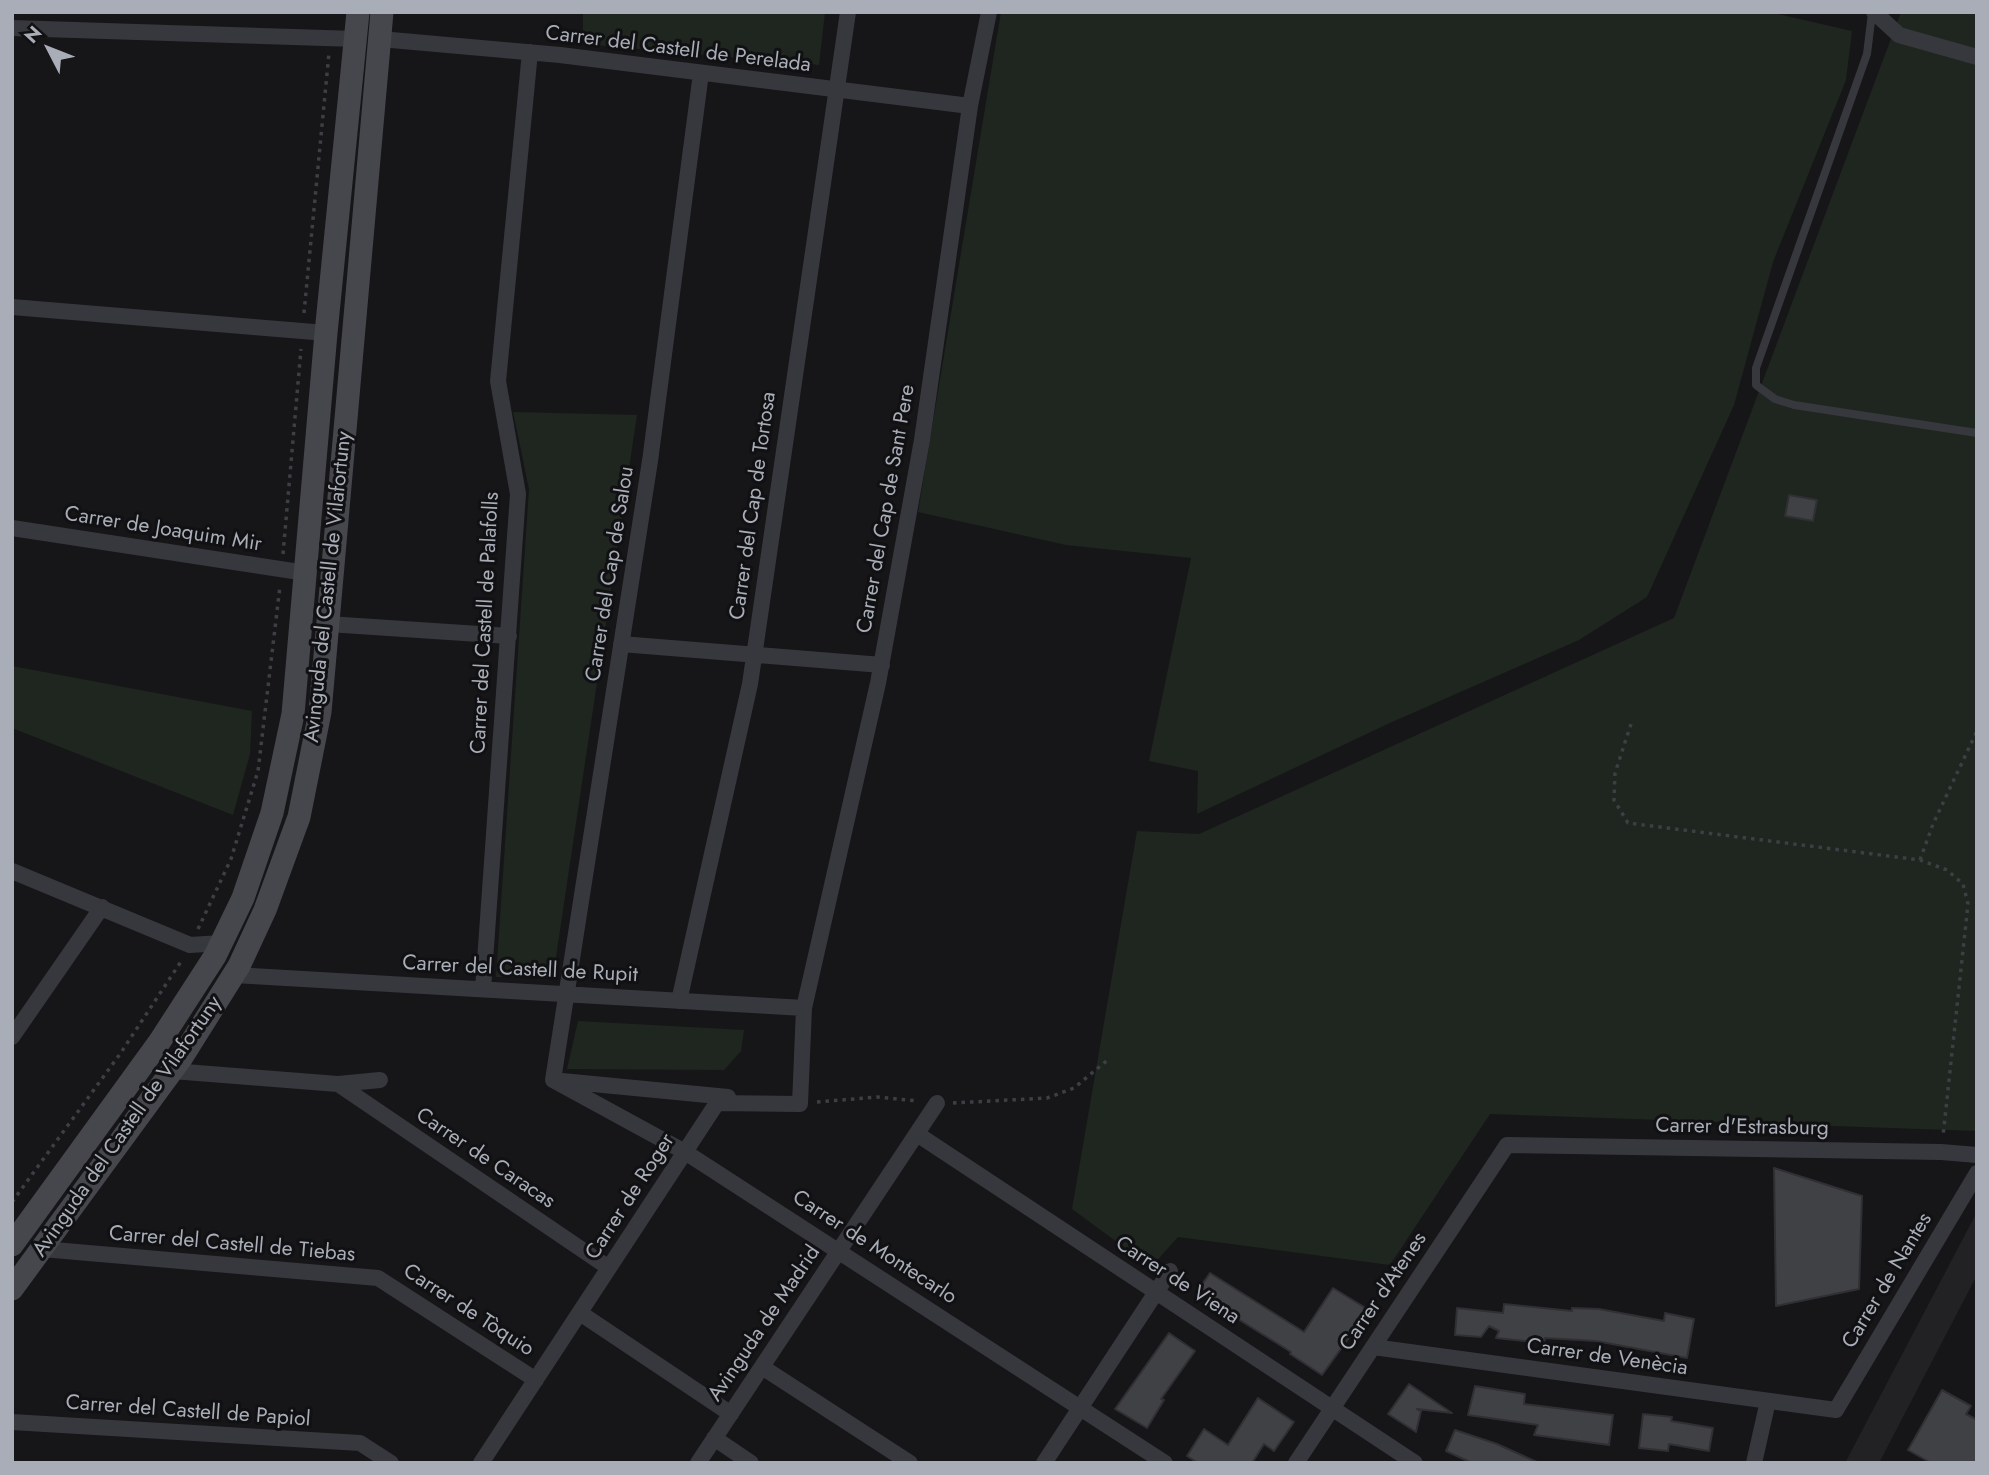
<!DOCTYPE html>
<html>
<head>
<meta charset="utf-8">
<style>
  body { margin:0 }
  #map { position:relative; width:1989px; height:1475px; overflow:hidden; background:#161618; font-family:Jost,sans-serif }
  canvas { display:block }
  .frame { position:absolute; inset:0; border:14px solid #a8adb8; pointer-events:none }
  .north { position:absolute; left:14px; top:14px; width:70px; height:70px; -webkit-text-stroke:5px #111113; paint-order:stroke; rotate:312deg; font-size:19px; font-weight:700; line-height:28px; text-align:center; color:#a8adb8 }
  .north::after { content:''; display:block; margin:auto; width:24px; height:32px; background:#a8adb8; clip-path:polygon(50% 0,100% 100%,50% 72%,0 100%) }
</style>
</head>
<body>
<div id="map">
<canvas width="1989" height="1475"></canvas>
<div class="frame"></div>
<div class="north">N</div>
</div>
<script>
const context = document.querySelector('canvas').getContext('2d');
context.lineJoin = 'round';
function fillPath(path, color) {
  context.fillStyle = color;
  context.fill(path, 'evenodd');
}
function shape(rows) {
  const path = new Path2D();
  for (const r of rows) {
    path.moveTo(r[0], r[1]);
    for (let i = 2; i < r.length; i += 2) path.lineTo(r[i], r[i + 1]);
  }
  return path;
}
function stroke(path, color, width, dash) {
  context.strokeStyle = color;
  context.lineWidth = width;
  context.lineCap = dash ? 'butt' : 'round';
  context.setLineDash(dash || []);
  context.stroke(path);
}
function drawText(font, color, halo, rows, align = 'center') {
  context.font = font + ' Jost,sans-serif';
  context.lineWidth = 6;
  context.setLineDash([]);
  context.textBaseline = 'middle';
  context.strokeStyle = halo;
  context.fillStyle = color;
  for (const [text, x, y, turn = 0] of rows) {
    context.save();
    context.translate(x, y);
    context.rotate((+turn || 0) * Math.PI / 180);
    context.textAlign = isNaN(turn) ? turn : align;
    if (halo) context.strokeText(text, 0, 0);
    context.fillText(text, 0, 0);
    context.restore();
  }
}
const built = shape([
  [1977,1212,1977,1275,1879,1463,1845,1463]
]);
const green = shape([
  [583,12,825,12,819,65,583,44],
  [1001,12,1769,12,1852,31,1846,80,1773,262,1734,405,1647,597,1579,640,1392,722,1197,814,1198,771,1149,761,1191,558,1066,545,918,512],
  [1901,12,1977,12,1977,1131,1490,1114,1390,1265,1178,1237,1151,1267,1072,1209,1137,831,1199,834,1674,618],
  [513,412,637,415,553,977,496,977,529,489],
  [12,666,252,711,250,754,233,815,12,728],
  [578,1021,744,1030,741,1051,724,1070,567,1069]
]);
const building = shape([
  [1789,495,1817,500,1813,521,1785,516,1789,495],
  [1774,1168,1862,1196,1859,1289,1776,1306,1774,1168],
  [1210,1273,1304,1332,1333,1288,1369,1310,1322,1375,1290,1354,1291,1352,1196,1293,1210,1273],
  [1504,1304,1572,1311,1572,1308,1599,1309,1664,1321,1665,1313,1694,1319,1687,1358,1596,1341,1545,1338,1544,1343,1496,1338,1499,1331,1489,1326,1481,1337,1455,1335,1457,1308,1503,1313,1504,1304],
  [1169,1333,1195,1351,1161,1399,1164,1400,1147,1428,1115,1409,1169,1333],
  [1409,1384,1452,1413,1417,1409,1421,1411,1416,1432,1388,1414,1409,1384],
  [1475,1386,1525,1394,1524,1404,1613,1415,1609,1445,1534,1435,1538,1425,1468,1415,1475,1386],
  [1942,1390,1971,1406,1966,1414,1977,1420,1977,1463,1931,1463,1908,1450,1942,1390],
  [1258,1398,1294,1422,1274,1451,1264,1444,1252,1463,1198,1463,1187,1456,1204,1429,1228,1445,1258,1398],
  [1643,1414,1672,1417,1671,1421,1713,1428,1709,1451,1669,1444,1668,1451,1639,1448,1643,1414],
  [1455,1430,1497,1444,1539,1463,1472,1463,1446,1451,1455,1430]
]);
const path = shape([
  [304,313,329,53],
  [283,554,301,349],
  [1631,724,1615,773,1614,800,1628,823,1920,860,1947,870,1963,884,1968,904,1943,1136],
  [1920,860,1933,824,1977,731],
  [198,929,231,859,258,771,280,586],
  [817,1102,877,1097,918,1101],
  [953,1103,1047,1098,1074,1088,1110,1058],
  [12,1202,120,1054,182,960]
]);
const lane = shape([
  [1872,13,1867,54,1756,368,1756,385,1775,399,1794,405,1977,433]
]);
const street = shape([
  [1874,12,1899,35,1977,57],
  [12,28,356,39],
  [380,39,560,55,970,106],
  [12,307,326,333],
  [12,528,306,573],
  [328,624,509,636],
  [621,644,882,665],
  [12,871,190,945,221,943],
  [234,975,804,1008],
  [483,989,518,494,498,381,530,52],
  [679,1001,750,684,848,12],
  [12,1037,102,907],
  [172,1071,338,1084,380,1080],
  [553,1080,650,461,701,73],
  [553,1080,685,1152,1165,1463],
  [562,1081,728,1097],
  [338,1084,609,1268],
  [917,1134,1415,1463],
  [42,1249,378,1278,536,1380],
  [580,1313,731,1414],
  [1373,1347,1836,1410,1977,1173],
  [762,1367,910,1463],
  [12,1422,360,1443,391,1463],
  [714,1438,751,1463],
  [481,1463,717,1103,800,1104,804,1008,878,683,922,440,970,106,989,12],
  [698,1463,937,1103],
  [1044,1463,1170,1271],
  [1296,1463,1507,1145,1941,1152,1977,1155],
  [1754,1463,1768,1401]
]);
const secondary = shape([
  [12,1245,160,1041,215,956,243,898,272,813,293,714,326,333,358,12],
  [12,1289,182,1057,239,966,265,910,299,817,320,712,382,12]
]);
const streetNames = [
  ["Carrer del Castell de Perelada",678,50,7],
  ["Carrer del Cap de Tortosa",754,506,-82],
  ["Carrer del Cap de Sant Pere",887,509,-80],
  ["Carrer de Joaquim Mir",163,530,9],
  ["Carrer del Cap de Salou",611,574,-81],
  ["Avinguda del Castell de Vilafortuny",329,587,-84],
  ["Carrer del Castell de Palafolls",486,623,-87],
  ["Carrer del Castell de Rupit",520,970,3],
  ["Avinguda del Castell de Vilafortuny",128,1127,-55],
  ["Carrer d'Estrasburg",1742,1128,1],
  ["Carrer de Caracas",485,1159,34],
  ["Carrer de Roger",631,1197,-57],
  ["Carrer del Castell de Tiebas",232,1245,5],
  ["Carrer de Montecarlo",874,1248,33],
  ["Carrer de Viena",1177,1281,33],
  ["Carrer de Nantes",1888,1281,-59],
  ["Carrer d'Atenes",1384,1292,-56],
  ["Carrer de Tòquio",468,1311,33],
  ["Avinguda de Madrid",765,1324,-56],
  ["Carrer de Venècia",1607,1358,8],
  ["Carrer del Castell de Papiol",188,1412,4]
];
fillPath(built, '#222225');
fillPath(green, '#1e261f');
fillPath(building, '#404145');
stroke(building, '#303034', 2);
stroke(path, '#3d3f44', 3.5, [3.5, 5]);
stroke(lane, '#37383d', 8);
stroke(street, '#37383d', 16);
stroke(secondary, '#45474d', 23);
drawText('21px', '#a8adb8', '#111113', streetNames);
</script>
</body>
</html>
